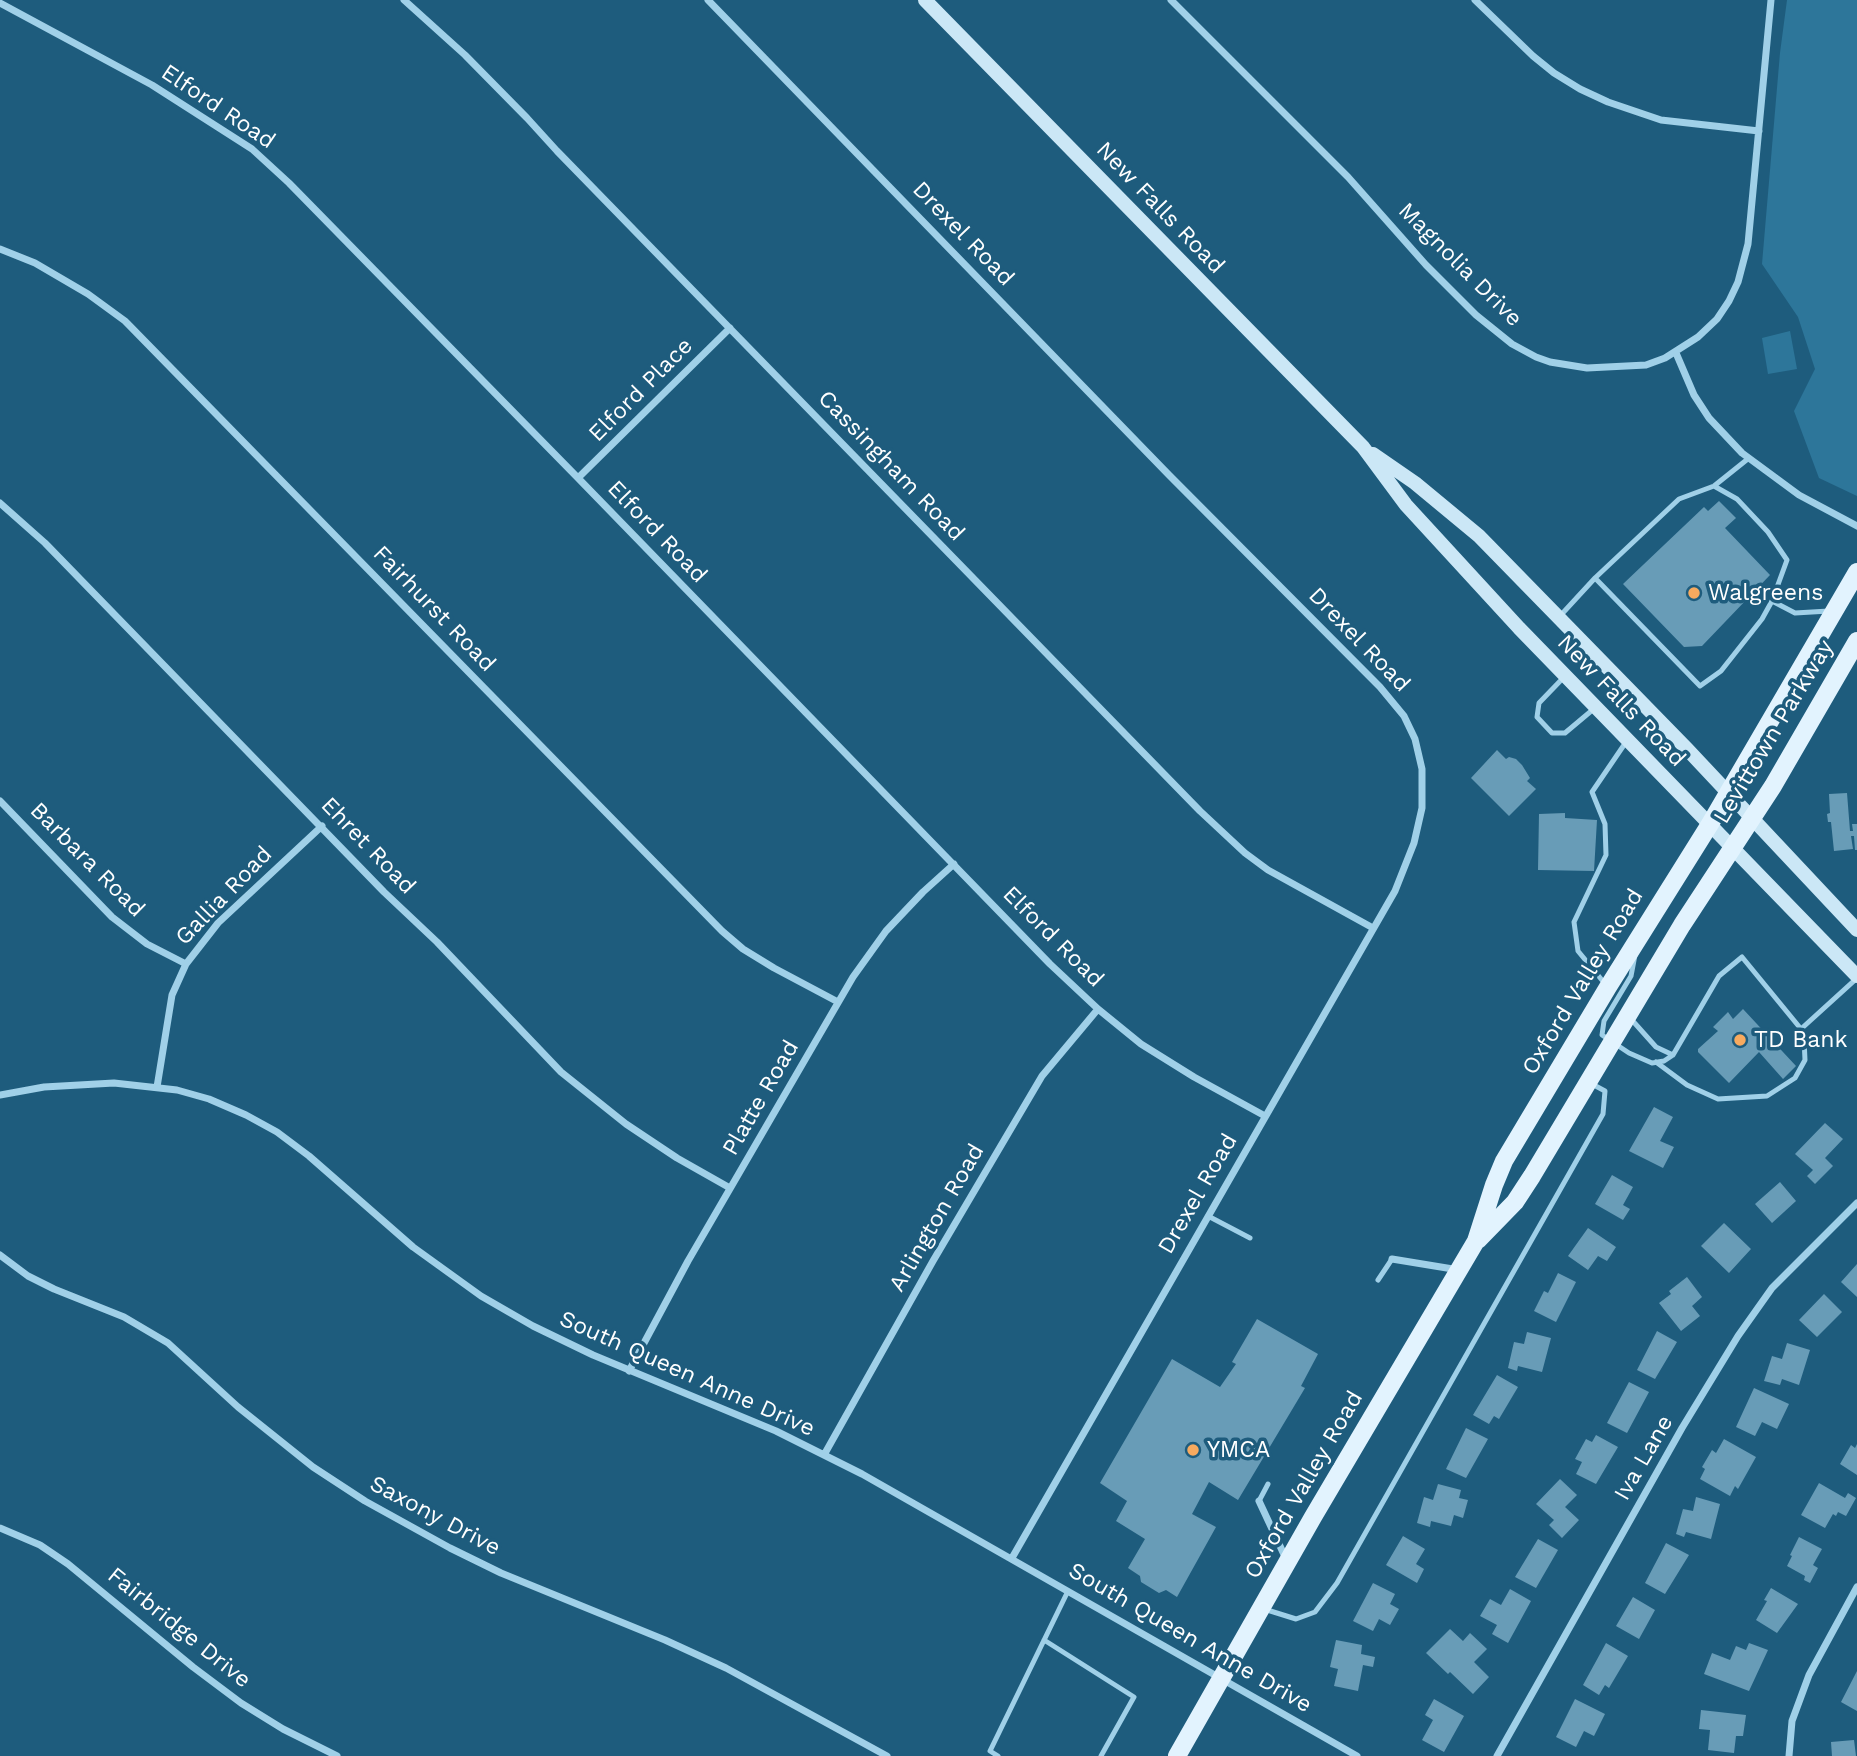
<!DOCTYPE html>
<html>
<head>
<meta charset="utf-8">
<style>
  body { margin:0 }
  canvas { display:block; background:#1e5c7d }
</style>
</head>
<body>
<canvas width="1857" height="1756"></canvas>
<script>
const context = document.querySelector('canvas').getContext('2d');
context.lineJoin = 'round';
function fillPath(path, color) {
  context.fillStyle = color;
  context.fill(path, 'evenodd');
}
function shape(rows) {
  const path = new Path2D();
  for (const r of rows) {
    path.moveTo(r[0], r[1]);
    for (let i = 2; i < r.length; i += 2) path.lineTo(r[i], r[i + 1]);
  }
  return path;
}
function stroke(path, color, width, dash) {
  context.strokeStyle = color;
  context.lineWidth = width;
  context.lineCap = dash ? 'butt' : 'round';
  context.setLineDash(dash || []);
  context.stroke(path);
}
function drawText(font, color, halo, rows, align = 'center') {
  context.font = font + ' "Work Sans",sans-serif';
  context.lineWidth = 7;
  context.setLineDash([]);
  context.textBaseline = 'middle';
  context.strokeStyle = halo;
  context.fillStyle = color;
  for (const [text, x, y, turn = 0] of rows) {
    context.save();
    context.translate(x, y);
    context.rotate((+turn || 0) * Math.PI / 180);
    context.textAlign = isNaN(turn) ? turn : align;
    if (halo) context.strokeText(text, 0, 0);
    context.fillText(text, 0, 0);
    context.restore();
  }
}
const green = shape([
  [1787,0,1857,0,1857,496,1819,478,1794,411,1815,369,1798,317,1762,264,1780,53],
  [1790,331,1797,369,1768,374,1762,338]
]);
const building = shape([
  [1719,501,1736,518,1725,528,1770,575,1702,646,1684,647,1623,584,1704,507,1708,511],
  [1497,750,1506,759,1509,757,1516,759,1522,765,1530,778,1527,781,1536,789,1509,816,1471,778],
  [1847,793,1850,831,1853,831,1852,824,1857,824,1857,850,1855,850,1854,836,1851,836,1853,849,1834,851,1831,822,1828,822,1827,814,1830,813,1829,794],
  [1565,813,1565,818,1597,820,1594,871,1538,870,1539,814],
  [1743,1009,1796,1066,1783,1079,1759,1052,1729,1083,1698,1052,1698,1049,1718,1031,1713,1027,1728,1012,1733,1019],
  [1654,1107,1673,1117,1660,1141,1674,1147,1663,1168,1629,1151],
  [1825,1123,1843,1139,1825,1158,1833,1166,1815,1184,1807,1176,1813,1170,1795,1154],
  [1612,1175,1633,1187,1623,1205,1630,1209,1623,1220,1595,1204],
  [1780,1182,1796,1201,1772,1223,1755,1204],
  [1724,1223,1751,1249,1729,1273,1701,1246],
  [1588,1228,1616,1247,1607,1261,1598,1256,1588,1270,1568,1256],
  [1857,1264,1857,1297,1841,1282],
  [1558,1273,1576,1282,1556,1322,1534,1311,1544,1291,1548,1293],
  [1687,1277,1702,1297,1692,1306,1700,1316,1681,1331,1659,1303,1671,1294,1669,1291],
  [1824,1294,1842,1312,1817,1337,1799,1320],
  [1257,1319,1318,1354,1301,1386,1305,1388,1238,1500,1209,1482,1192,1514,1216,1527,1177,1597,1166,1590,1159,1593,1141,1582,1140,1576,1128,1568,1145,1539,1116,1521,1127,1501,1100,1483,1172,1359,1220,1387,1236,1364,1232,1362],
  [1657,1331,1677,1342,1655,1379,1637,1370],
  [1527,1332,1551,1338,1542,1372,1518,1366,1517,1371,1508,1368,1514,1342,1524,1344],
  [1787,1343,1810,1350,1799,1385,1782,1379,1780,1385,1764,1381,1772,1356,1782,1359],
  [1497,1375,1518,1387,1499,1419,1494,1416,1489,1424,1473,1415],
  [1629,1382,1649,1392,1627,1433,1607,1423],
  [1754,1388,1789,1404,1777,1429,1762,1422,1755,1436,1736,1427],
  [1466,1428,1488,1439,1466,1478,1446,1469],
  [1596,1435,1618,1447,1596,1484,1576,1474,1582,1462,1575,1459,1586,1439,1592,1442],
  [1724,1439,1756,1457,1738,1489,1735,1486,1730,1496,1700,1479,1705,1469,1702,1467,1712,1450,1716,1453],
  [1857,1444,1857,1475,1840,1464,1851,1445,1855,1448],
  [1560,1479,1577,1495,1565,1507,1579,1520,1562,1538,1549,1525,1554,1520,1536,1504],
  [1819,1483,1845,1498,1848,1493,1856,1498,1846,1516,1838,1512,1836,1516,1833,1514,1825,1528,1801,1515],
  [1438,1484,1461,1490,1459,1498,1468,1500,1463,1518,1454,1515,1451,1526,1431,1521,1430,1527,1417,1523,1424,1497,1433,1500],
  [1696,1497,1720,1504,1711,1539,1686,1532,1684,1537,1676,1534,1683,1509,1693,1511],
  [1403,1536,1425,1549,1416,1564,1424,1569,1417,1583,1386,1565],
  [1799,1537,1822,1549,1813,1565,1818,1568,1810,1583,1804,1580,1805,1576,1787,1566,1792,1556,1790,1555],
  [1538,1539,1558,1550,1536,1588,1515,1577],
  [1666,1543,1689,1555,1665,1594,1645,1583],
  [1373,1583,1395,1594,1390,1604,1399,1609,1390,1625,1379,1619,1373,1631,1353,1621],
  [1771,1588,1798,1604,1777,1633,1756,1620,1767,1601,1764,1600],
  [1510,1589,1531,1601,1508,1643,1492,1634,1497,1625,1480,1616,1490,1599,1501,1605],
  [1633,1597,1655,1610,1639,1639,1616,1626],
  [1450,1629,1463,1641,1470,1633,1487,1649,1474,1662,1489,1677,1473,1694,1450,1672,1448,1674,1426,1653],
  [1336,1640,1362,1645,1361,1654,1375,1657,1373,1667,1363,1665,1358,1691,1334,1686,1338,1669,1330,1667],
  [1606,1643,1628,1656,1609,1688,1605,1685,1599,1695,1583,1685],
  [1749,1643,1768,1650,1749,1691,1704,1674,1712,1653,1730,1660,1736,1646,1746,1650],
  [1857,1671,1857,1711,1841,1702],
  [1434,1699,1464,1716,1444,1752,1422,1740,1433,1720,1425,1715],
  [1575,1699,1605,1714,1594,1736,1584,1731,1576,1747,1556,1737],
  [1701,1710,1746,1715,1743,1736,1736,1736,1734,1753,1708,1750,1710,1730,1699,1729],
  [1854,1740,1856,1756,1832,1756,1831,1742]
]);
const service = shape([
  [1595,578,1679,499,1714,486,1749,458],
  [1772,601,1795,613,1829,611],
  [1560,616,1595,578,1700,686,1721,671,1762,619,1772,601,1787,560,1768,532,1737,499,1714,486],
  [1565,676,1539,703,1537,717,1552,733,1565,733,1596,707],
  [1635,955,1631,976,1604,1021,1602,1035,1629,1053,1652,1063,1664,1061,1673,1055,1719,976,1742,957,1801,1029,1857,978],
  [1606,985,1578,951,1574,922,1606,855,1605,824,1592,792,1626,742],
  [1631,1019,1656,1047,1673,1055],
  [1656,1062,1687,1085,1718,1099,1767,1096,1795,1078,1805,1060,1804,1039,1801,1029],
  [1208,1216,1250,1238],
  [1378,1280,1392,1259],
  [1259,1501,1268,1484],
  [1264,1609,1296,1619,1315,1612,1337,1583,1603,1114,1605,1091,1590,1083],
  [1044,1640,1134,1697,1101,1756],
  [998,1756,990,1751,1068,1591]
]);
const minor = shape([
  [404,0,465,55,527,118,557,151,1200,811,1245,853,1268,870,1373,928],
  [708,0,1169,475,1380,687,1404,716,1415,739,1422,769,1422,808,1414,843,1395,891,1012,1558],
  [1171,0,1348,177,1426,265,1476,315,1512,344,1536,357,1550,362,1587,368,1646,365,1665,358,1698,337,1717,319,1729,301,1738,282,1748,244,1771,0],
  [1475,0,1533,56,1554,73,1580,89,1608,102,1661,120,1759,131],
  [0,3,152,85,252,149,289,183,578,478,1050,964,1098,1009,1141,1044,1194,1077,1265,1116],
  [0,249,35,263,88,294,125,321,722,931,743,949,774,968,838,1002],
  [1676,353,1694,395,1709,418,1742,453,1799,495,1857,526],
  [578,478,730,328],
  [0,503,45,543,384,892,437,942,561,1072,626,1124,677,1158,730,1188],
  [0,801,112,917,147,944,186,964],
  [157,1087,172,995,186,964,218,923,322,826],
  [0,1095,44,1087,114,1083,177,1090,209,1099,246,1115,277,1132,309,1156,413,1247,481,1296,533,1326,593,1355,776,1431,862,1474,1357,1756],
  [0,1255,28,1276,54,1289,124,1317,168,1343,238,1407,313,1467,365,1501,450,1548,501,1573,665,1640,726,1668,887,1756],
  [1392,1259,1459,1270],
  [629,1371,688,1261,853,977,886,931,923,892,954,864],
  [824,1455,933,1261,1042,1076,1098,1009],
  [1259,1501,1287,1561],
  [0,1528,40,1545,68,1564,193,1667,241,1703,283,1729,337,1756],
  [1497,1756,1682,1428,1738,1336,1772,1288,1857,1203],
  [1789,1756,1792,1721,1809,1675,1857,1587]
]);
const secondary = shape([
  [925,0,1363,447,1406,505,1519,628,1857,976],
  [1373,454,1415,483,1479,536,1687,749,1857,930]
]);
const primary = shape([
  [1478,1240,1515,1202,1532,1176,1682,925,1773,786,1857,641],
  [1177,1756,1313,1517,1476,1241,1494,1185,1504,1161,1608,987,1710,824,1857,572]
]);
const markers = [
  [1694,593,7,"#f7aa5f"],
  [1740,1040,7,"#f7aa5f"],
  [1193,1450,7,"#f7aa5f"]
];
const streetNames = [
  ["Elford Road",218,107,34],
  ["New Falls Road",1160,208,46],
  ["Drexel Road",963,234,46],
  ["Magnolia Drive",1460,265,45],
  ["Elford Place",641,390,-45],
  ["Cassingham Road",891,466,46],
  ["Elford Road",657,532,46],
  ["Fairhurst Road",434,609,46],
  ["Drexel Road",1359,640,46],
  ["New Falls Road",1621,701,46],
  ["Levittown Parkway",1774,732,-59],
  ["Ehret Road",368,846,46],
  ["Barbara Road",87,860,45],
  ["Gallia Road",224,896,-46],
  ["Elford Road",1053,937,45],
  ["Oxford Valley Road",1583,982,-59],
  ["Platte Road",761,1098,-60],
  ["Drexel Road",1198,1194,-60],
  ["Arlington Road",937,1218,-60],
  ["South Queen Anne Drive",687,1374,24],
  ["Iva Lane",1644,1458,-60],
  ["Oxford Valley Road",1304,1485,-60],
  ["Saxony Drive",435,1516,28],
  ["Fairbridge Drive",179,1628,39],
  ["South Queen Anne Drive",1190,1638,30]
];
const poiNames = [
  ["Walgreens",1708,593],
  ["TD Bank",1754,1040],
  ["YMCA",1207,1450]
];
fillPath(green, '#2d769a');
fillPath(building, '#689cb7');
stroke(service, '#a0d0e8', 5);
stroke(minor, '#a0d0e8', 7);
stroke(secondary, '#cbe7f6', 14);
stroke(primary, '#e2f3fe', 18);
for (const [x, y, r, color] of markers) {
  const dot = new Path2D();
  dot.arc(x, y, r, 0, 2 * Math.PI);
  context.fillStyle = color;
  context.fill(dot);
  stroke(dot, '#1e5c7d', 2.5);
}
drawText('23px', '#fff', '#1e5c7d', streetNames);
drawText('23px', '#fff', '#1e5c7d', poiNames, 'left');
</script>
</body>
</html>
